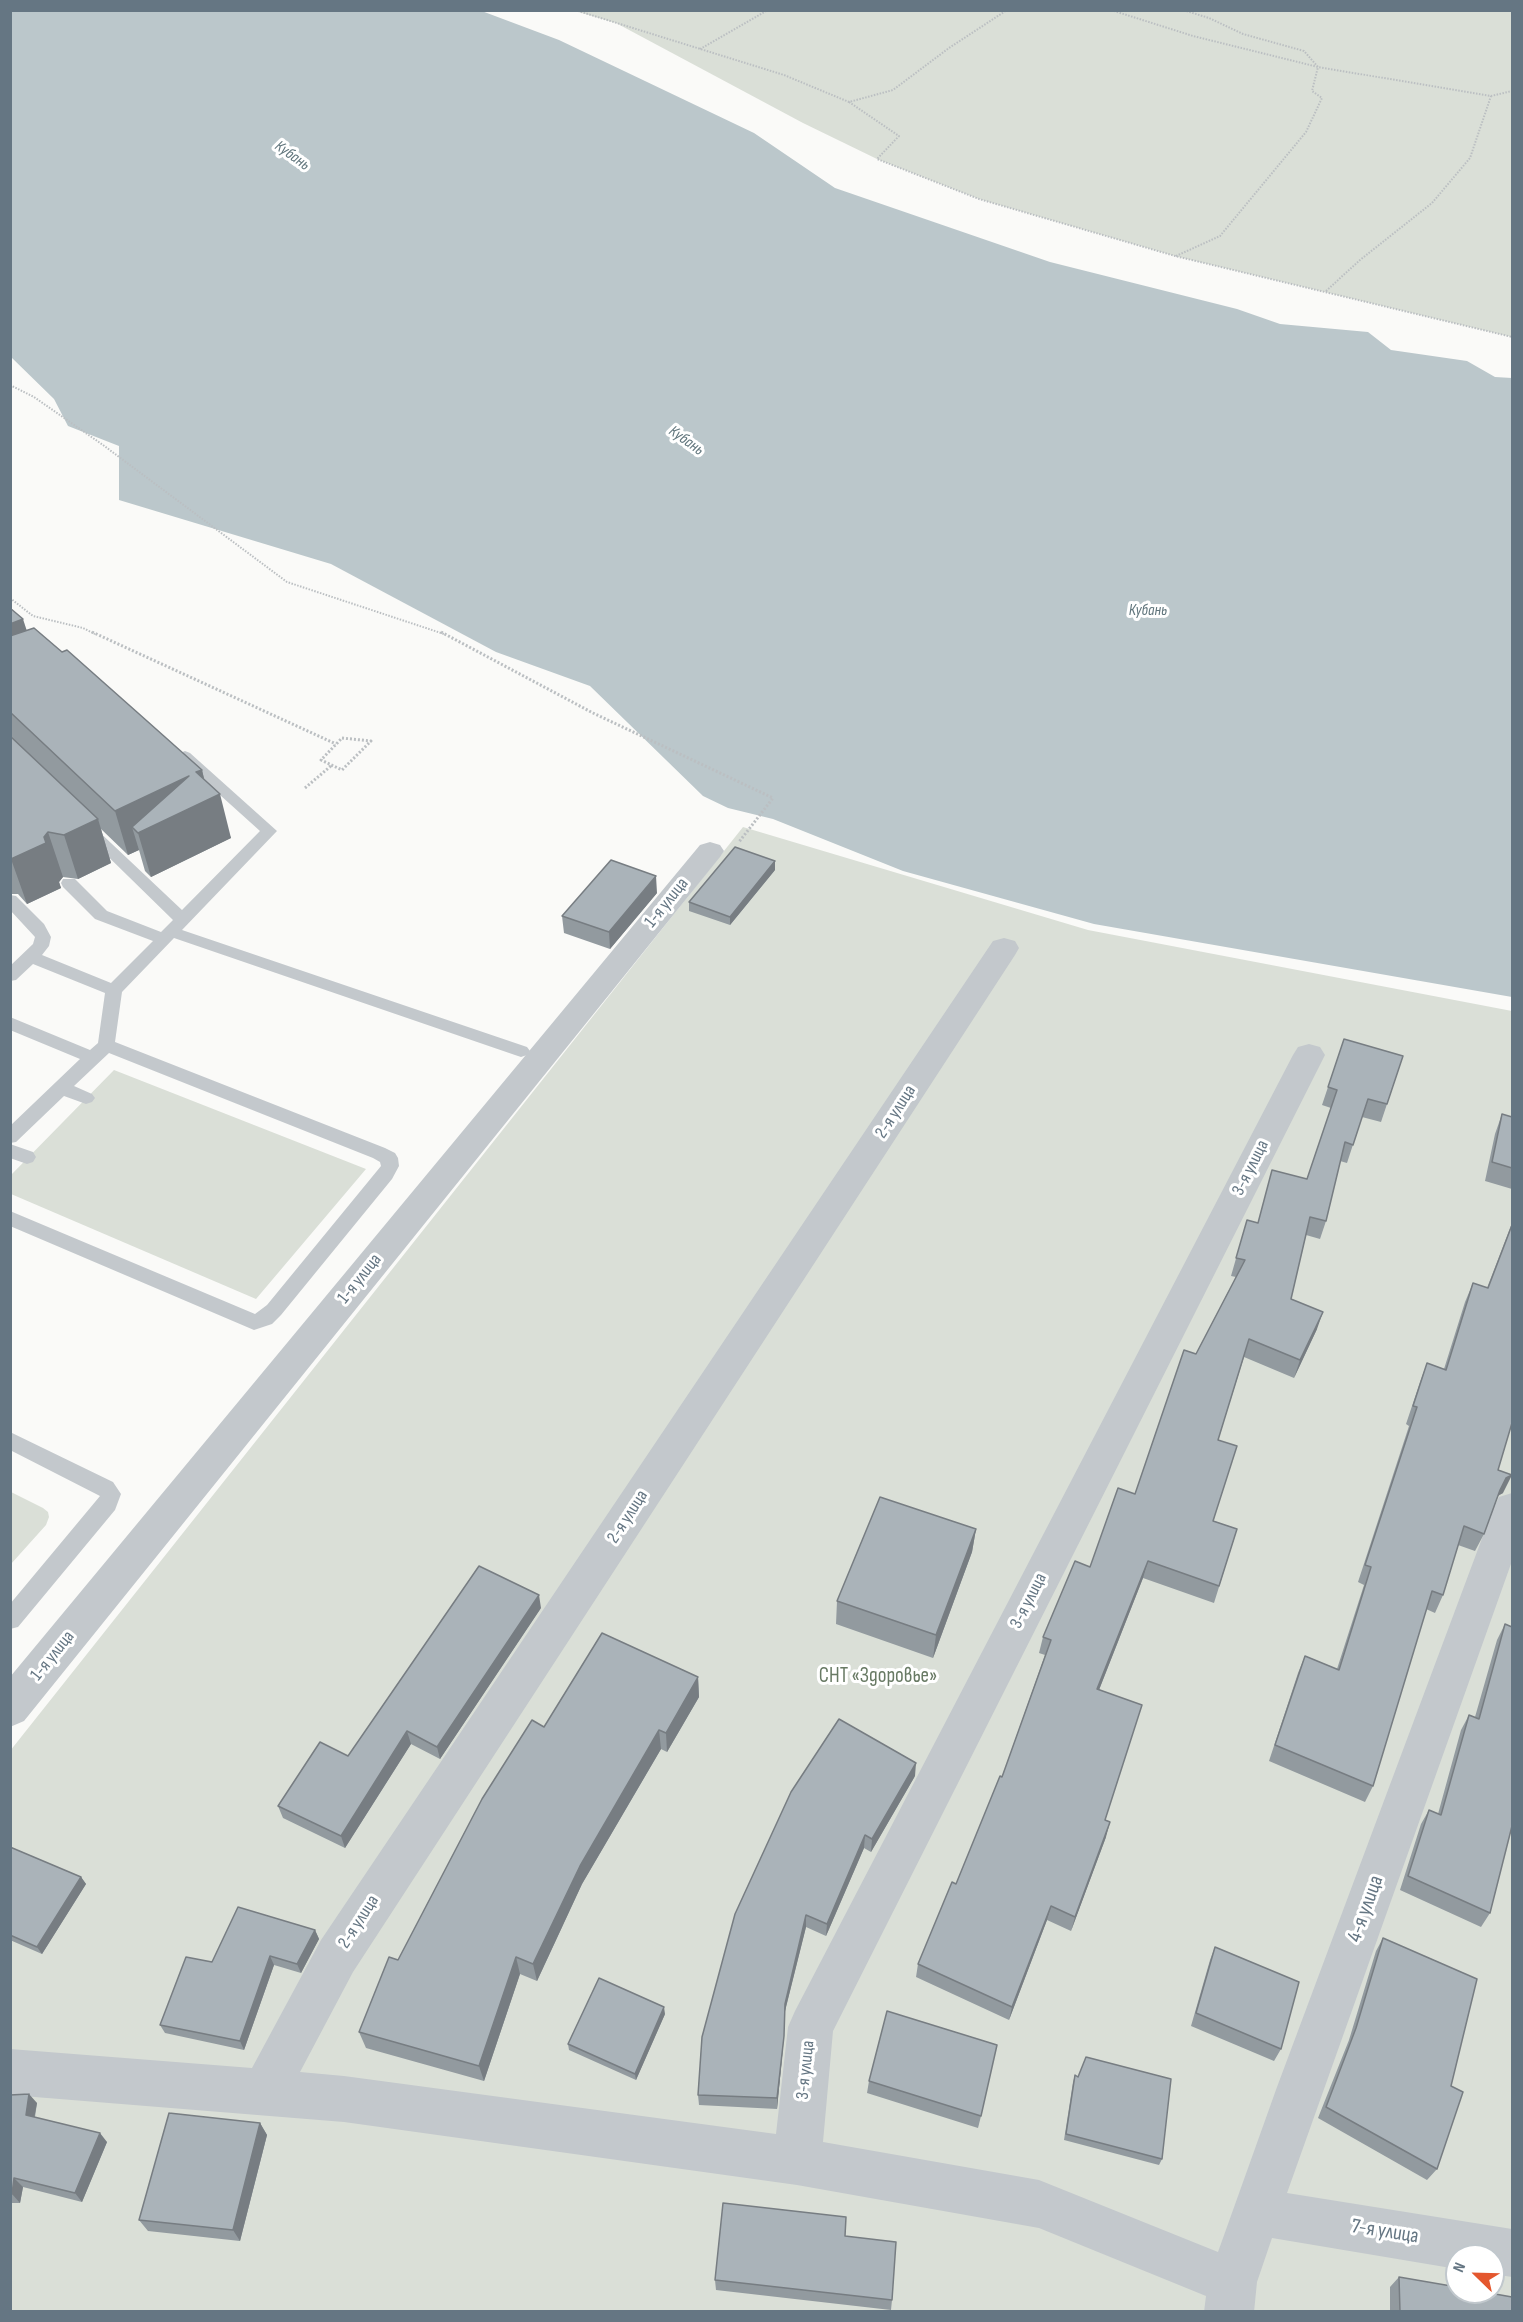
<!DOCTYPE html>
<html>
<head>
<meta charset="utf-8">
<style>
  body { margin:0 }
  #map { position:relative; width:1523px; height:2322px; overflow:hidden; background:#fafaf8; font-family:"Sofia Sans Condensed",sans-serif }
  canvas { display:block }
  .frame { position:absolute; inset:0; border:12px solid #657683; pointer-events:none }
  .north { position:absolute; left:1445px; top:2244px; width:60px; height:60px; box-sizing:border-box; background:#fff; border:2px solid #c1c8cd; border-radius:50%; rotate:293deg; font-size:16px; font-weight:700; line-height:24px; text-align:center; color:#657683 }
  .north::after { content:''; display:block; margin:auto; width:21px; height:27px; background:#e4572e; clip-path:polygon(50% 0,100% 100%,50% 72%,0 100%) }
</style>
</head>
<body>
<div id="map">
<canvas width="1523" height="2322"></canvas>
<div class="frame"></div>
<div class="north">N</div>
</div>
<script>
const context = document.querySelector('canvas').getContext('2d');
context.lineJoin = 'round';
function fillPath(path, color) {
  context.fillStyle = color;
  context.fill(path, 'evenodd');
}
function shape(rows) {
  const path = new Path2D();
  for (const r of rows) {
    path.moveTo(r[0], r[1]);
    for (let i = 2; i < r.length; i += 2) path.lineTo(r[i], r[i + 1]);
  }
  return path;
}
function stroke(path, color, width, dash) {
  context.strokeStyle = color;
  context.lineWidth = width;
  context.lineCap = dash ? 'butt' : 'round';
  context.setLineDash(dash || []);
  context.stroke(path);
}
function drawText(font, color, halo, rows, align = 'center') {
  context.font = font + ' "Sofia Sans Condensed",sans-serif';
  context.lineWidth = 6;
  context.setLineDash([]);
  context.textBaseline = 'middle';
  context.strokeStyle = halo;
  context.fillStyle = color;
  for (const [text, x, y, turn = 0] of rows) {
    context.save();
    context.translate(x, y);
    context.rotate((+turn || 0) * Math.PI / 180);
    context.textAlign = isNaN(turn) ? turn : align;
    if (halo) context.strokeText(text, 0, 0);
    context.fillText(text, 0, 0);
    context.restore();
  }
}
const green = shape([
  [575,11,1512,11,1512,337,1175,256,979,199,877,159,803,123,616,23],
  [743,827,1088,930,1512,1011,1512,2311,11,2311,10,1751],
  [1457,2256,1493,2256,1493,2292,1457,2292],
  [114,1070,366,1169,256,1299,11,1194,11,1175],
  [11,1492,43,1508,48,1512,49,1517,46,1525,11,1564]
]);
const water = shape([
  [479,10,559,40,754,133,835,188,1050,262,1237,309,1280,324,1368,332,1391,350,1467,361,1495,377,1512,378,1512,997,1094,924,903,871,773,819,728,808,703,796,590,686,496,652,331,564,119,500,119,446,68,426,54,399,11,357,11,11]
]);
const pathFar1 = shape([
  [575,10,784,75,849,102,893,90,949,48,1007,10],
  [1111,10,1193,36,1318,67,1491,96,1512,91],
  [700,49,768,10],
  [849,102,899,136,877,159,979,199,1175,256,1512,337],
  [1176,256,1220,236,1306,132,1322,98,1312,91,1318,67,1304,51,1243,34,1209,18,1183,10],
  [1326,291,1360,260,1432,203,1470,158,1491,96],
  [10,385,34,397,103,445,287,582,444,634],
  [10,598,33,616,83,628,95,634]
]);
const path = shape([
  [92,632,336,744],
  [441,632,593,713,773,798,739,842],
  [342,738,371,741,342,770,321,760,342,738],
  [305,788,332,765]
]);
const lane = shape([
  [185,751,190,753,277,831,182,930,527,1047,530,1051,527,1055,521,1057,515,1055,174,938,122,992,115,1042,385,1148,395,1153,398,1158,399,1166,392,1179,281,1315,272,1324,254,1330,10,1226,10,1211,255,1314,267,1305,381,1166,380,1162,373,1158,109,1053,74,1086,92,1094,95,1098,92,1102,86,1104,64,1096,16,1142,10,1143,10,1126,80,1059,10,1030,10,1017,90,1050,98,1043,105,993,33,964,16,980,10,981,10,966,33,944,35,937,10,910,10,895,16,896,44,924,51,937,49,946,42,955,111,983,153,941,95,919,63,887,61,883,63,879,75,879,107,911,161,932,173,920,84,833,81,830,84,827,94,827,182,910,260,831,180,759,178,756,180,753,185,751],
  [10,1144,33,1152,36,1157,33,1162,27,1164,10,1158,10,1144],
  [10,1432,113,1482,121,1494,115,1510,18,1627,10,1629,10,1604,100,1496,10,1450,10,1432]
]);
const street = shape([
  [710,842,720,845,724,851,720,857,24,1721,10,1727,10,1677,700,845,710,842],
  [1004,938,1015,941,1019,948,1015,955,353,1972,300,2072,344,2076,776,2134,788,2027,795,2011,1293,1055,1298,1047,1309,1044,1320,1047,1325,1055,833,2031,823,2142,1039,2180,1218,2252,1277,2087,1493,1509,1499,1497,1512,1493,1512,1561,1287,2193,1512,2229,1512,2277,1493,2274,1493,2256,1457,2256,1457,2269,1272,2238,1257,2282,1254,2312,1204,2312,1206,2296,1039,2228,797,2185,344,2122,10,2095,10,2049,252,2068,321,1940,993,941,1004,938]
]);
const wall = shape([
  [10,608,27,631,62,652,202,770,204,779,231,838,151,877,145,871,139,850,128,855,101,829,111,863,78,879,63,877,59,882,61,888,27,904,18,894,10,894],
  [775,870,730,925,689,911,689,902],
  [657,893,610,949,564,933,562,916],
  [1403,1056,1381,1122,1362,1117,1347,1163,1340,1161,1326,1221,1320,1239,1306,1235,1291,1299,1317,1329,1294,1378,1244,1357,1218,1440,1214,1521,1237,1529,1214,1603,1143,1578,1099,1690,1142,1705,1105,1820,1106,1837,1071,1931,1047,1920,1009,2020,916,1977,918,1964,956,1884,1002,1777,1045,1655,1039,1653,1043,1637,1090,1567,1135,1494,1196,1354,1236,1277,1231,1276,1247,1220,1258,1223,1307,1179,1331,1108,1322,1105,1328,1087],
  [1502,1114,1512,1117,1512,1189,1485,1181,1495,1134],
  [1512,1223,1512,1423,1498,1470,1503,1493,1498,1496,1484,1534,1475,1551,1458,1545,1443,1595,1435,1613,1426,1609,1373,1786,1365,1802,1269,1761,1298,1673,1305,1656,1337,1669,1364,1585,1358,1582,1409,1426,1406,1424,1420,1382,1427,1363,1444,1369,1465,1302,1473,1283,1487,1288],
  [976,1529,972,1552,933,1658,836,1624,837,1601],
  [541,1608,440,1759,411,1744,345,1848,283,1818,278,1806,348,1756],
  [1505,1624,1490,1913,1481,1927,1400,1890,1421,1824,1429,1810,1438,1814,1461,1730,1469,1715,1475,1717,1497,1640],
  [698,1677,699,1697,667,1752,661,1749,582,1884,537,1981,520,1974,484,2081,366,2048,359,2032,544,1727],
  [915,1776,871,1852,864,1848,826,1936,806,1927,784,2015,783,2047,777,2109,699,2105,698,2095,735,1914],
  [10,1847,81,1877,86,1884,42,1954,10,1940],
  [315,1930,319,1939,301,1973,274,1965,244,2050,165,2033,160,2025,212,1962],
  [1383,1938,1451,2086,1437,2169,1427,2180,1318,2118,1349,2040,1376,1951],
  [1215,1947,1281,2049,1274,2061,1191,2026,1210,1960],
  [665,2014,636,2080,569,2050,568,2044],
  [1075,2075,1162,2159,1159,2165,1064,2140,1073,2082],
  [869,2081,981,2116,978,2128,867,2093],
  [10,2095,37,2103,35,2117,107,2142,82,2202,23,2187,20,2203,10,2203],
  [260,2123,267,2135,240,2241,148,2231,139,2220],
  [845,2236,892,2300,891,2310,716,2290,715,2280],
  [1399,2277,1512,2312,1390,2312,1390,2287]
]);
const shadedWall = shape([
  [23,619,37,662,10,673,10,624],
  [202,770,209,799,220,794,231,838,151,877,138,833,132,827,139,850,128,855,115,811],
  [98,819,111,863,78,879,64,835],
  [48,832,63,877,59,882,61,888,27,904,11,859,44,837],
  [775,861,775,870,730,925,730,917],
  [656,876,657,893,610,949,609,932],
  [1323,1312,1317,1329,1294,1378,1300,1360],
  [1512,1475,1503,1493,1497,1496,1506,1478],
  [976,1529,972,1552,933,1658,936,1635],
  [1148,1561,1143,1578,1093,1705,1097,1689],
  [539,1595,541,1608,440,1759,437,1747],
  [698,1677,699,1697,667,1752,666,1733],
  [659,1730,661,1749,582,1884,537,1981,533,1964,580,1866],
  [407,1731,411,1744,345,1848,341,1836],
  [916,1763,915,1776,871,1852,872,1839],
  [1110,1822,1106,1837,1071,1931,1075,1917],
  [865,1835,864,1848,826,1936,827,1924],
  [81,1877,86,1884,42,1954,37,1947],
  [1051,1906,1047,1920,1009,2020,1012,2007],
  [806,1915,806,1927,784,2015,785,2004],
  [315,1930,319,1939,301,1973,297,1964],
  [270,1956,274,1965,244,2050,240,2041],
  [516,1957,520,1974,484,2081,479,2066],
  [664,2007,665,2014,636,2080,635,2074],
  [784,2036,783,2047,777,2109,777,2098],
  [29,2094,37,2103,33,2124,26,2115],
  [260,2123,267,2135,240,2241,233,2230],
  [100,2133,107,2142,82,2202,75,2193],
  [14,2178,23,2187,20,2203,12,2194]
]);
const building = shape([
  [10,608,23,619,10,624,10,608],
  [34,628,62,652,67,650,147,721,202,770,196,772,220,794,138,833,132,827,189,776,115,811,10,712,10,636,34,628],
  [10,736,98,819,64,835,48,832,44,837,46,843,11,859,10,858,10,736],
  [735,847,775,861,730,917,689,902,735,847],
  [611,860,656,876,609,932,562,916,611,860],
  [1344,1039,1403,1056,1387,1104,1368,1099,1353,1145,1345,1142,1326,1221,1310,1217,1291,1299,1323,1312,1300,1360,1249,1339,1218,1440,1237,1446,1213,1521,1237,1529,1219,1586,1148,1561,1097,1689,1142,1705,1105,1820,1110,1822,1075,1917,1051,1906,1012,2007,918,1964,952,1882,956,1884,1000,1776,1002,1777,1051,1640,1043,1637,1075,1561,1090,1567,1118,1488,1135,1494,1184,1350,1196,1354,1245,1260,1236,1258,1247,1220,1258,1223,1272,1170,1307,1179,1337,1090,1328,1087,1344,1039],
  [1502,1114,1512,1117,1512,1168,1492,1162,1502,1114],
  [1512,1225,1512,1423,1498,1470,1512,1475,1506,1478,1500,1490,1484,1534,1464,1526,1443,1595,1432,1591,1373,1786,1275,1745,1305,1656,1339,1670,1371,1567,1365,1565,1417,1407,1413,1406,1427,1363,1446,1370,1473,1283,1488,1288,1512,1225],
  [880,1497,976,1529,936,1635,837,1601,880,1497],
  [479,1566,539,1595,437,1747,407,1731,341,1836,278,1806,320,1742,348,1756,479,1566],
  [1505,1624,1512,1627,1512,1826,1490,1913,1408,1876,1429,1810,1441,1815,1469,1715,1479,1719,1505,1624],
  [602,1633,698,1677,666,1733,659,1730,580,1866,533,1964,516,1957,479,2066,359,2032,389,1957,398,1960,482,1799,532,1720,544,1727,602,1633],
  [839,1719,916,1763,872,1839,865,1835,827,1924,806,1915,785,2004,784,2036,777,2098,698,2095,702,2037,735,1914,791,1792,839,1719],
  [10,1847,81,1877,37,1947,10,1935,10,1847],
  [238,1907,315,1930,297,1964,270,1956,240,2041,160,2025,186,1957,212,1962,238,1907],
  [1383,1938,1477,1979,1451,2086,1463,2092,1437,2169,1326,2107,1356,2028,1383,1938],
  [1215,1947,1299,1982,1281,2049,1196,2013,1215,1947],
  [599,1978,664,2007,635,2074,568,2044,599,1978],
  [887,2011,997,2045,981,2116,869,2081,887,2011],
  [1086,2057,1171,2079,1162,2159,1066,2134,1075,2075,1078,2077,1086,2057],
  [29,2094,26,2115,100,2133,75,2193,14,2178,12,2194,10,2194,10,2095,29,2094],
  [169,2113,260,2123,233,2230,139,2220,169,2113],
  [723,2203,846,2217,845,2236,896,2242,892,2300,715,2280,723,2203],
  [1399,2277,1457,2287,1457,2292,1484,2292,1512,2297,1512,2312,1400,2312,1399,2277]
]);
const farWaternames = [
  ["Кубань",292,156,36],
  ["Кубань",686,441,36],
  ["Кубань",1148,611]
];
const streetNames = [
  ["1-я улица",667,903,-51],
  ["2-я улица",896,1112,-57],
  ["3-я улица",1251,1168,-63],
  ["1-я улица",360,1279,-51],
  ["2-я улица",628,1517,-57],
  ["3-я улица",1029,1601,-63],
  ["1-я улица",53,1656,-51],
  ["2-я улица",359,1922,-57],
  ["3-я улица",806,2070,-84]
];
const nearParknames = [
  ["СНТ «Здоровье»",878,1677]
];
const nearStreetnames = [
  ["4-я улица",1366,1909,-70],
  ["7-я улица",1385,2232,9]
];
fillPath(green, '#dadfd7');
fillPath(water, '#bbc7cb');
stroke(pathFar1, '#bbbfc2', 2, [1.5, 1.5]);
stroke(path, '#bbbfc2', 3, [2, 2]);
fillPath(lane, '#c3c8cc');
fillPath(street, '#c3c8cc');
fillPath(wall, '#929a9f');
fillPath(shadedWall, '#777d82');
fillPath(building, '#aab3b9');
stroke(building, '#777d82', 1.5);
drawText('italic 16px', '#60757c', '#fff', farWaternames);
drawText('18px', '#657683', '#fff', streetNames);
drawText('21px', '#687a64', '#fff', nearParknames);
drawText('21px', '#657683', '#fff', nearStreetnames);
</script>
</body>
</html>
